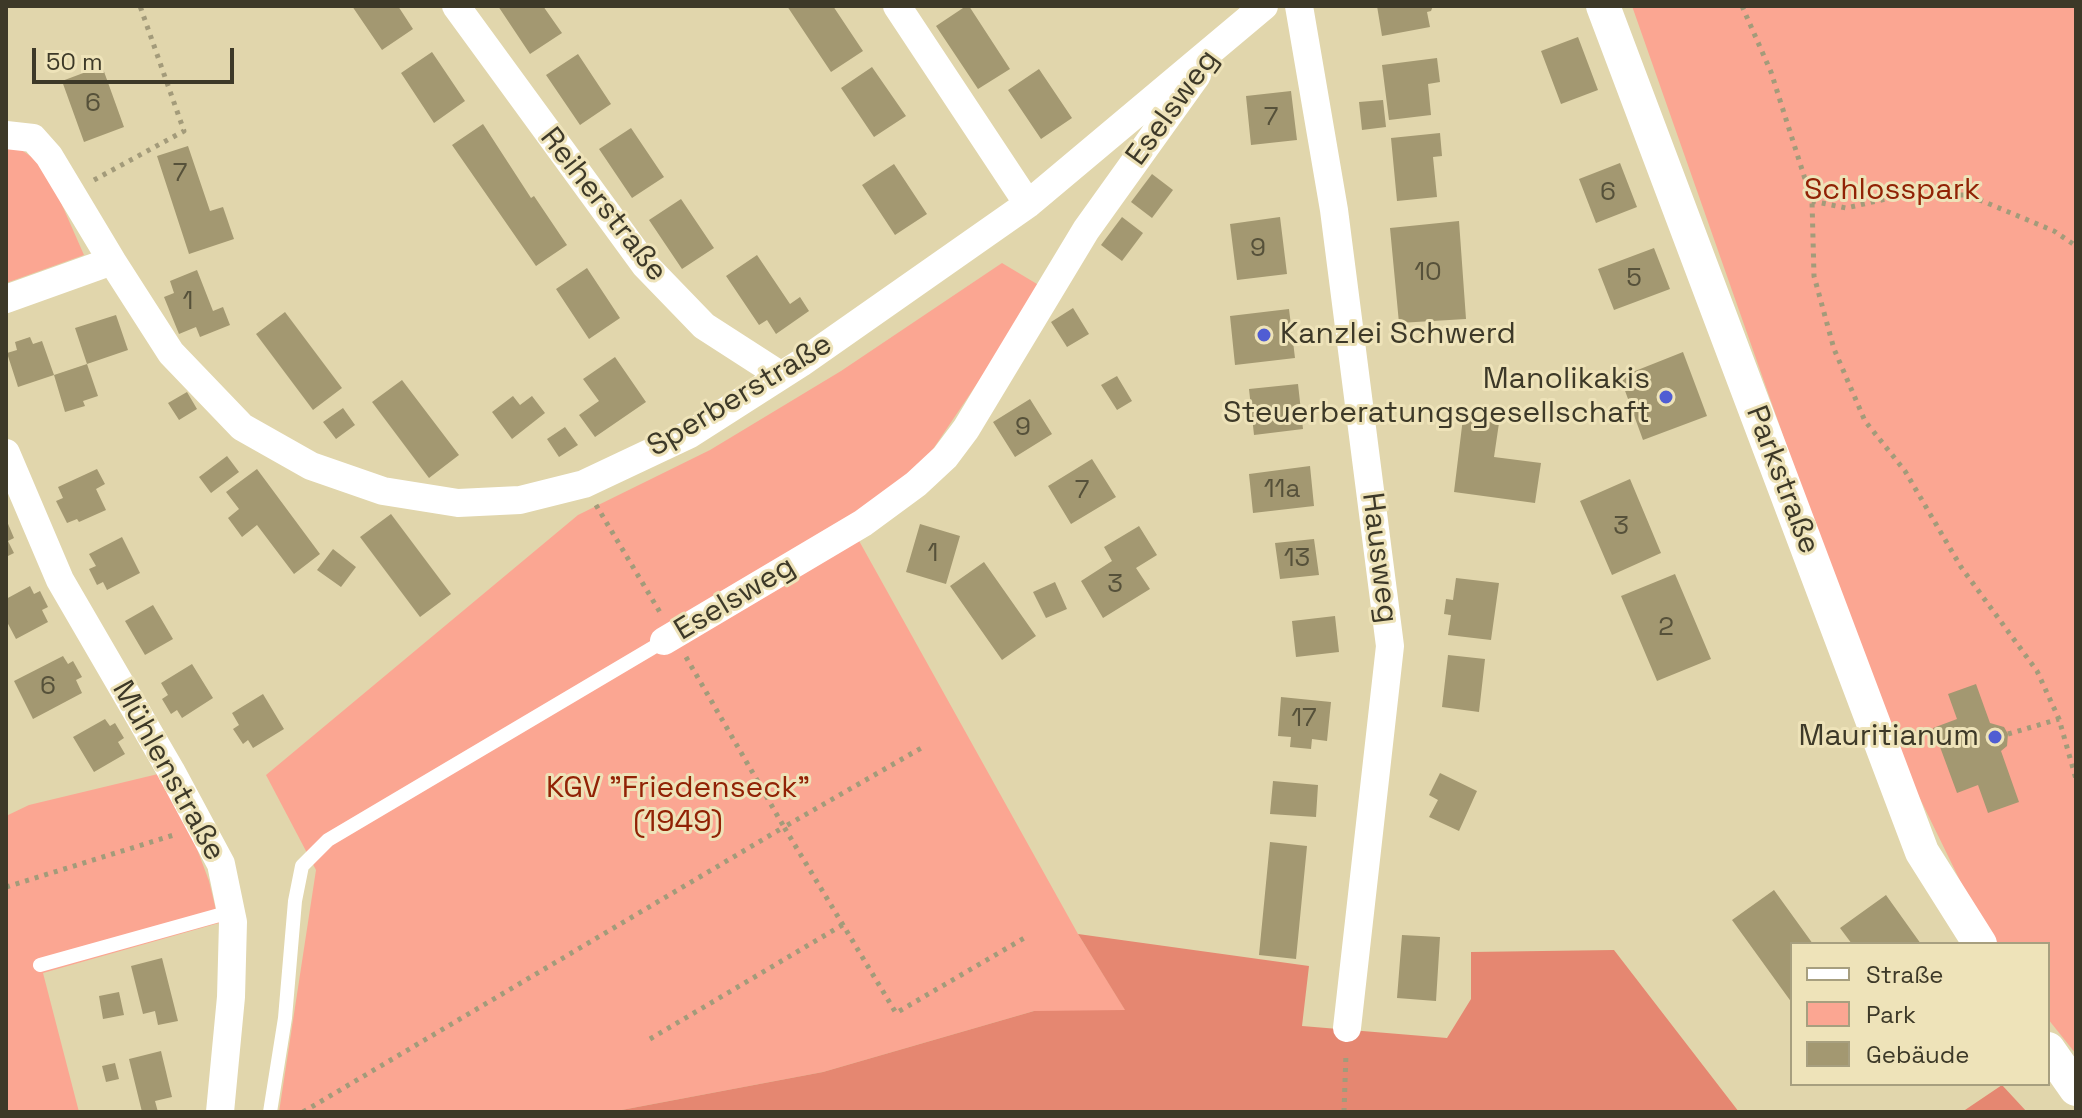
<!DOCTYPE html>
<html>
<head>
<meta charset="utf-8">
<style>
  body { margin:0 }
  #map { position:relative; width:2082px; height:1118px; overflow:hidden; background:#e1d6ac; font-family:"Space Grotesk",sans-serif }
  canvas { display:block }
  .frame { position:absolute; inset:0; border:8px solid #3d3928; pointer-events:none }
  .legend { position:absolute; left:1790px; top:942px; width:260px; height:144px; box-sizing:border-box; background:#eee3b9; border:2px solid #a79f7f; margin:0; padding:10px 14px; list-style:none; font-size:24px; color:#3d3928 }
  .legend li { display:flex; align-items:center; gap:16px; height:40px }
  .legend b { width:40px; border:2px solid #a79f7f }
  .scale { position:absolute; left:32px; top:48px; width:202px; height:36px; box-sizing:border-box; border:4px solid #3d3928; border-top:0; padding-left:10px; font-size:24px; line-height:28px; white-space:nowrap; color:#3d3928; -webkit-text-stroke:6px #eee3b9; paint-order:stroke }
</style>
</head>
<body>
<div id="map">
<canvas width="2082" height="1118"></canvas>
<div class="frame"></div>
<ul class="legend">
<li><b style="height:10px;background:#fff"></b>Straße</li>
<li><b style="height:22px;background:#fba692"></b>Park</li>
<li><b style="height:22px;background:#a39871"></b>Gebäude</li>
</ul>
<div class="scale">50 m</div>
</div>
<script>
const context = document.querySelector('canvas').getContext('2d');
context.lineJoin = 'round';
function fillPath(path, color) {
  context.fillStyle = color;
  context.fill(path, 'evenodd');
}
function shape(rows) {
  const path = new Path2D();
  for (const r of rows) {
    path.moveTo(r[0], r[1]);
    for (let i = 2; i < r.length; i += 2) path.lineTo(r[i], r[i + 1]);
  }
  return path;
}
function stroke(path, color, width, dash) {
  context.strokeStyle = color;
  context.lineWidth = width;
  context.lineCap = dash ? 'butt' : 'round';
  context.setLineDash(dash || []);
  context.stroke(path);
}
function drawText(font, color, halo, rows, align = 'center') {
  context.font = font + ' "Space Grotesk",sans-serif';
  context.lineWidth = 6;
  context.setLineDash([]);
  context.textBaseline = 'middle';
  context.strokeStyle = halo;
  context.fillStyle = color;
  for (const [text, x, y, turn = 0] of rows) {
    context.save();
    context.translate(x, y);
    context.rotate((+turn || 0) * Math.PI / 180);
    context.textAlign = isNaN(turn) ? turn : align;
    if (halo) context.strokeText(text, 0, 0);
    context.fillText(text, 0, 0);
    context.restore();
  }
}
const green = shape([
  [1632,6,2076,6,2076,1054,2048,1019,2048,944,1991,944,1887,731],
  [6,149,20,149,39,162,55,189,84,255,6,283],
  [1002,263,1042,287,927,458,848,521,1078,934,1126,1011,1034,1011,823,1072,611,1112,279,1112,316,870,266,775,578,515,710,450,841,371],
  [158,774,193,838,209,881,219,923,43,973,79,1112,6,1112,6,816,29,805]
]);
const forest = shape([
  [1078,934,1309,966,1302,1026,1447,1038,1471,999,1471,952,1614,950,1739,1112,611,1112,823,1072,1034,1011,1125,1010],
  [2002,1085,2027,1112,1962,1112]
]);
const building = shape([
  [352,6,398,6,413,29,382,50],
  [498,6,543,6,562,33,530,54],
  [787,6,833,6,863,51,831,72],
  [966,6,969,6,1010,69,978,89,936,26],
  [1377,6,1433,6,1431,11,1427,12,1430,27,1382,36],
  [1578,37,1598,90,1561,104,1541,51],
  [432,52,465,101,434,123,401,73],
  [578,54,611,104,580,125,546,75],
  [1437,58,1440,82,1428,84,1431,115,1389,120,1382,65],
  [102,66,124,127,84,142,62,81],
  [872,67,906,116,874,137,841,88],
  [1039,69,1072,118,1041,139,1008,90],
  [1291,91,1297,140,1251,145,1246,96],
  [1383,100,1386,127,1362,130,1359,102],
  [483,124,531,198,534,196,567,245,536,266,452,145],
  [631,128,664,177,632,198,599,149],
  [1440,133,1442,156,1433,157,1437,197,1397,201,1391,138],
  [188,146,210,211,223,207,234,239,189,254,157,156],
  [1620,163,1637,207,1596,223,1579,179],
  [894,164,927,214,895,235,862,185],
  [1152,174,1173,190,1152,218,1131,202],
  [681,199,714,248,682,269,649,220],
  [1122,217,1143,233,1122,261,1101,245],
  [1280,217,1287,274,1237,280,1230,224],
  [1459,221,1466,319,1399,323,1390,228],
  [1654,248,1670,289,1614,310,1598,269],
  [757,255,790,304,800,297,809,311,776,334,767,320,759,325,726,276],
  [587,268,620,318,589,339,556,289],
  [197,270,213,311,223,307,230,325,200,337,196,327,179,334,164,297,174,293,170,281],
  [1073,308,1089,334,1067,347,1051,322],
  [1289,309,1295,358,1235,365,1230,316],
  [285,312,342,388,313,410,256,334],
  [116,315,128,350,87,364,75,328],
  [30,337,33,344,42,341,54,375,18,387,7,353,17,350,15,342],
  [1683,352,1707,416,1643,440,1620,377],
  [615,357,646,402,595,437,579,415,599,401,583,379],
  [87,364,98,396,83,401,85,406,65,412,54,375],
  [1117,376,1132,401,1117,410,1101,385],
  [402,380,459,455,429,478,372,402],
  [1298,384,1303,429,1254,435,1249,389],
  [187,392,197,409,179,420,168,403],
  [513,396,520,405,532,396,545,413,512,439,492,412],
  [1030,399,1052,434,1015,457,993,422],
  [343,408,355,425,336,439,323,422],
  [1463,418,1499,423,1494,457,1541,463,1535,503,1454,492],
  [565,427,578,445,559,457,547,439],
  [227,456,239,472,211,493,199,477],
  [1092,459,1116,497,1071,524,1048,486],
  [1310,466,1314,506,1253,513,1249,474],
  [97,469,105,484,96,489,106,510,79,522,77,519,67,523,56,501,63,498,58,487],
  [257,469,320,554,294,574,257,525,242,537,228,518,239,509,226,492],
  [1630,479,1661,553,1612,575,1580,501],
  [391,514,451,594,420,617,360,537],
  [6,519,14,538,8,541,14,553,6,557],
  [920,524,960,536,946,584,906,572],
  [1139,526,1157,555,1136,568,1150,589,1103,618,1081,581,1112,561,1104,547],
  [122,537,140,573,107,590,103,582,97,585,89,569,96,566,89,554],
  [1314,539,1319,575,1280,579,1275,543],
  [333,549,356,567,341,587,317,570],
  [984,562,1036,636,1002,660,950,586],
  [1675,574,1711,659,1657,681,1621,596],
  [1456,578,1499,583,1491,640,1448,635,1451,615,1444,614,1446,599,1453,600],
  [1055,582,1067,609,1046,618,1033,592],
  [30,586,34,594,40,591,48,607,42,610,48,622,16,639,6,620,6,599],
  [153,605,173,639,145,655,125,621],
  [1335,616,1339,652,1296,657,1292,621],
  [1448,655,1485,659,1479,712,1442,707],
  [63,656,68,664,73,661,82,677,76,680,82,693,33,719,14,681],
  [192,664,213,698,182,718,177,710,171,714,162,699,168,695,161,683],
  [1976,684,1990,723,2004,727,2008,734,2007,746,2001,751,2019,802,1988,813,1978,785,1957,793,1933,728,1957,719,1948,694],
  [263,694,284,729,253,748,248,740,243,744,233,729,239,725,232,713],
  [1281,697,1331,702,1327,741,1312,739,1311,749,1290,747,1291,737,1278,736],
  [105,719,110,726,115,723,124,738,118,742,125,754,94,772,73,737],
  [1440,773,1477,791,1459,831,1429,817,1438,800,1429,795],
  [1273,781,1318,785,1316,817,1270,814],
  [1270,842,1307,846,1296,959,1259,955],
  [1774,890,1813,944,1792,944,1792,1003,1732,920],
  [1886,895,1921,944,1852,944,1840,928],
  [1402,935,1440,937,1436,1001,1397,998],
  [162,958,178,1021,158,1025,155,1011,143,1014,131,966],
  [119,992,124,1015,103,1019,99,996],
  [161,1051,172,1097,155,1101,158,1112,142,1112,129,1059],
  [115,1063,119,1079,106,1082,102,1066]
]);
const path = shape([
  [1742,6,1771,72,1812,201,1814,276,1834,349,1865,421,1905,471,1961,567,2037,671,2059,719,2076,779],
  [94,180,184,131,140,6],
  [1812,201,1846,208,1899,196,1968,195,2054,231,2076,246],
  [596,505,661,614],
  [686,657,784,827,923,747],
  [2008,734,2059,719],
  [6,887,177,834],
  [650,1039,844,924],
  [303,1112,784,827,896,1013,1026,937],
  [1344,1112,1346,1053]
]);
const service = shape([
  [40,965,230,912],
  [270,1112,285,1018,295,901,302,866,328,840,664,641]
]);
const minor = shape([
  [456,6,645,265,704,326,780,375],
  [897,6,1028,204],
  [1299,6,1334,210,1390,646,1347,1028],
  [6,135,33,138,49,156,112,261,6,299],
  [112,261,171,353,242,427,311,466,383,491,458,503,520,500,584,484,690,434,801,363,1028,204,1264,6],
  [6,453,60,580,171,771,221,864,233,922,231,997,220,1112],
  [664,641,863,523,916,484,945,457,966,429,1086,230,1197,75]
]);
const tertiary = shape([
  [1603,6,1922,852,1980,944],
  [2048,1049,2076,1089]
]);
const markers = [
  [1264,335,8,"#505dd3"],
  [1666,397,8,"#505dd3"],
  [1995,737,8,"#505dd3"]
];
const numberNames = [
  ["6",93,104],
  ["7",1271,118],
  ["7",180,174],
  ["6",1608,193],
  ["9",1258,249],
  ["10",1428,273],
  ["5",1634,279],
  ["1",188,302],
  ["9",1023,428],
  ["11a",1282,490],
  ["7",1082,491],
  ["3",1621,527],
  ["1",933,554],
  ["13",1297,559],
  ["3",1115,585],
  ["2",1666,628],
  ["6",48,687],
  ["17",1304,719]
];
const streetNames = [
  ["Eselsweg",1173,108,-54],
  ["Reiherstraße",603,205,52],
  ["Sperberstraße",740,396,-31],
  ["Parkstraße",1782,480,69],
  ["Hausweg",1379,558,83],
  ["Eselsweg",735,599,-31],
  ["Mühlenstraße",168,771,61]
];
const parkNames = [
  ["Schlosspark",1892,191],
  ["KGV \"Friedenseck\"",678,789],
  ["(1949)",678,823]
];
const poiNames = [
  ["Kanzlei Schwerd",1280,335,"left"],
  ["Manolikakis",1650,380],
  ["Steuerberatungsgesellschaft",1650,414],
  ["Mauritianum",1979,737]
];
fillPath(green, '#fba692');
fillPath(forest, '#e58771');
fillPath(building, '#a39871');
stroke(path, '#a39b7a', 5, [4, 6]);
stroke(service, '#fff', 14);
stroke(minor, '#fff', 28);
stroke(tertiary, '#fff', 34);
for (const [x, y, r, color] of markers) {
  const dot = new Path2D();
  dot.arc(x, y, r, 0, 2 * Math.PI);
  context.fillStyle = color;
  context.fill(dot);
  stroke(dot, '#eee3b9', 3);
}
drawText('26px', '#56513a', null, numberNames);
drawText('30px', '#3d3928', '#eee3b9', streetNames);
drawText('30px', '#912205', '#eee3b9', parkNames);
drawText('30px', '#3d3928', '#eee3b9', poiNames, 'right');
</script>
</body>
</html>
